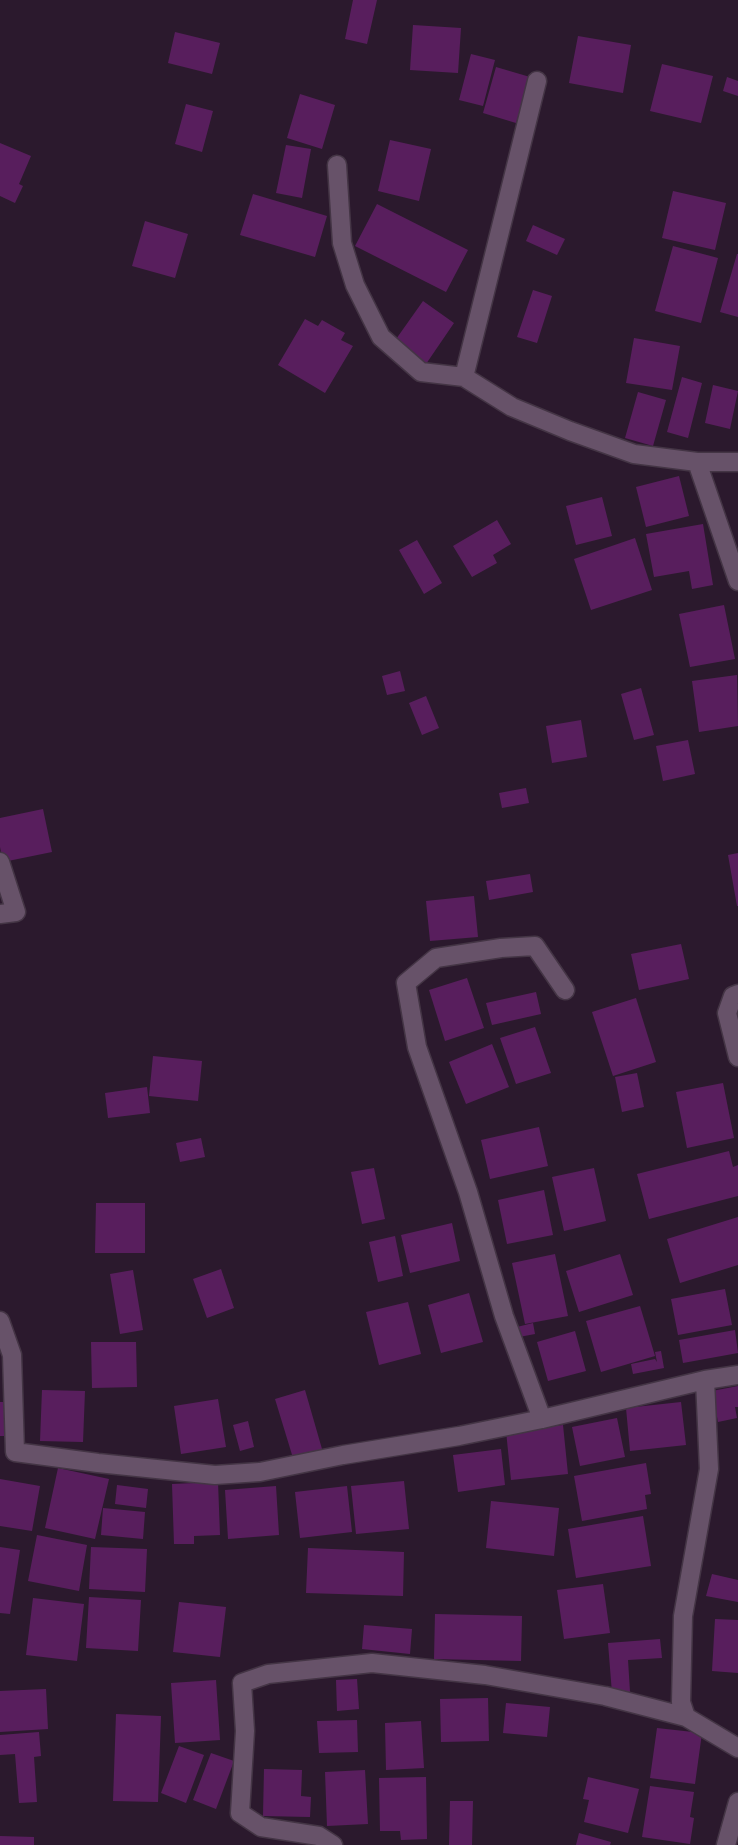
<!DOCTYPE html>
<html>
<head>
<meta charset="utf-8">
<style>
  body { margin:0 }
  canvas { display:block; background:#2b192d }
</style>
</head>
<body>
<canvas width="738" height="1845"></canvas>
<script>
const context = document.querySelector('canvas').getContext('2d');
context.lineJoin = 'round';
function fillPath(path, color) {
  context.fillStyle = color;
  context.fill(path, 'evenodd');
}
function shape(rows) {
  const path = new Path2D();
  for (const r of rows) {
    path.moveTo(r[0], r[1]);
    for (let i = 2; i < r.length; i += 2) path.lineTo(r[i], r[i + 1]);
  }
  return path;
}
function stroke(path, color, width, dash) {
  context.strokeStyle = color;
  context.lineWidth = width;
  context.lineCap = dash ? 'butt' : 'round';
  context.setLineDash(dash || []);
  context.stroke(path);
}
const building = shape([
  [353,0,377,0,367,44,345,39],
  [413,25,461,28,458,73,410,70],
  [175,32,220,43,212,74,168,63],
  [578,36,631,45,623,93,569,83],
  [471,54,495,60,483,106,459,100],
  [662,64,713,76,701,123,650,111],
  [496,67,530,77,516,123,483,113],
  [727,77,738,81,738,96,723,91],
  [300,94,335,105,322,149,287,138],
  [186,104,213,111,202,152,175,144],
  [390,140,431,149,419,201,378,191],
  [0,143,31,156,19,184,23,186,15,203,0,196],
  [286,145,311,149,302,198,276,193],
  [673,191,726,203,715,250,662,238],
  [253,194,327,216,315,257,240,235],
  [377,204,468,250,446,292,355,246],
  [145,221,188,234,175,278,132,266],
  [533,225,565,239,557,255,526,241],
  [673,246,718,258,701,323,655,311],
  [737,254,738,254,738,317,720,312],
  [533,290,552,296,537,343,517,337],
  [423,301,454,323,426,364,394,342],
  [305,319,318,326,322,320,345,333,341,340,353,346,325,393,278,365],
  [634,338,680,346,672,390,626,383],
  [682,377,702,383,688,438,667,432],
  [713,385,738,391,730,429,705,423],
  [638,392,666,400,653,446,625,438],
  [679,476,689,516,646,527,636,487],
  [602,497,612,536,576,545,566,506],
  [497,520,511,544,493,555,497,563,472,577,453,546],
  [703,524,713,585,692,589,689,571,654,577,646,534],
  [635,538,652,590,591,610,574,559],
  [417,540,442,583,424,594,399,550],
  [724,605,735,659,690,667,679,614],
  [400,671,405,691,387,695,382,676],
  [737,675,738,726,699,732,692,681],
  [641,688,654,735,634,740,621,694],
  [426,696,439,728,422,735,409,703],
  [581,720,587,757,552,763,546,726],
  [688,740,695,774,663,781,656,746],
  [526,788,529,803,502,808,499,793],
  [43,809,52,852,3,862,0,847,0,818],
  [738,853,738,906,737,906,728,855],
  [530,874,533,892,489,900,486,881],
  [474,896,478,937,430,941,426,901],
  [681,944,689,979,639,990,631,954],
  [467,978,484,1028,445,1041,429,990],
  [536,992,541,1014,492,1025,486,1003],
  [636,998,656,1062,613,1076,592,1012],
  [535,1027,551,1073,516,1084,500,1038],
  [492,1044,509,1087,466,1104,449,1062],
  [153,1056,202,1061,198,1101,149,1096],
  [637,1073,644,1107,622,1112,615,1077],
  [723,1083,734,1138,687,1148,676,1092],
  [147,1087,150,1113,108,1118,105,1093],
  [539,1127,548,1166,490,1179,481,1140],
  [201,1138,205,1157,180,1162,176,1143],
  [729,1151,733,1167,738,1165,738,1196,649,1219,637,1174],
  [374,1168,385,1219,362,1224,351,1172],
  [594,1168,606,1221,564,1231,552,1177],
  [544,1190,553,1235,507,1244,498,1200],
  [96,1203,145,1203,145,1253,95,1253],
  [738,1217,738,1265,680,1283,667,1239],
  [452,1223,460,1261,410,1273,401,1235],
  [395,1236,403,1276,378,1282,369,1242],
  [555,1254,568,1316,525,1324,512,1263],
  [620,1254,633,1295,579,1312,566,1271],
  [221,1269,234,1308,207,1318,193,1279],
  [133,1270,143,1330,120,1334,110,1274],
  [725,1289,732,1325,678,1335,671,1299],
  [469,1293,483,1342,441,1353,428,1305],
  [408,1302,421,1354,379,1365,366,1312],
  [640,1306,655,1356,601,1372,586,1321],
  [533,1323,535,1334,519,1337,517,1327],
  [735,1330,738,1353,683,1363,679,1340],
  [575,1331,586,1371,548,1381,537,1342],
  [91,1342,136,1342,137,1387,92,1388],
  [661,1351,664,1368,633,1374,631,1364,655,1359,657,1362,655,1352],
  [738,1386,738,1407,735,1407,737,1418,718,1422,712,1391],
  [42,1390,85,1391,83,1442,40,1441],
  [305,1390,322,1449,293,1458,275,1399],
  [218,1399,226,1447,181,1454,174,1406],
  [0,1402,7,1402,6,1436,0,1436],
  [681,1402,686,1445,630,1451,626,1408],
  [617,1418,625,1457,580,1466,572,1427],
  [248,1421,254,1447,240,1451,233,1425],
  [563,1425,568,1474,511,1480,506,1431],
  [501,1449,505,1485,458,1492,453,1455],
  [646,1463,651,1494,645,1495,647,1509,582,1521,574,1476],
  [58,1468,109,1479,95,1539,45,1528],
  [0,1479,40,1486,32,1531,0,1526],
  [404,1481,409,1529,356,1534,351,1486],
  [218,1482,220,1535,194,1536,194,1544,174,1544,172,1484],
  [117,1485,148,1489,146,1508,115,1504],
  [276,1486,279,1535,228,1539,225,1490],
  [347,1486,352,1532,300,1538,295,1492],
  [491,1501,559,1508,554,1556,486,1548],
  [103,1508,145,1512,143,1539,101,1535],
  [643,1516,651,1566,576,1578,568,1529],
  [37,1535,87,1545,79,1591,28,1581],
  [0,1547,20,1550,10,1614,0,1613],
  [91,1547,147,1549,145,1592,89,1589],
  [308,1548,404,1552,403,1596,306,1593],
  [712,1574,738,1580,738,1602,706,1596],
  [603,1584,610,1633,564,1639,557,1590],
  [89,1597,141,1600,138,1651,86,1648],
  [33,1598,84,1604,77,1661,26,1655],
  [179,1602,226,1607,220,1657,173,1652],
  [435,1614,522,1616,521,1661,434,1659],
  [715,1619,738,1620,738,1673,712,1671],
  [364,1625,412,1629,410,1654,362,1649],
  [660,1639,662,1658,628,1660,630,1692,612,1693,608,1643],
  [357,1679,359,1709,337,1711,336,1680],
  [216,1680,220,1740,175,1743,171,1683],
  [46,1689,48,1729,0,1732,0,1691],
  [488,1698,489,1741,441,1742,440,1699],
  [506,1703,550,1707,547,1737,503,1733],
  [116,1714,161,1716,158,1802,113,1801],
  [357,1720,358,1752,319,1753,317,1721],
  [421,1721,424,1768,386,1770,385,1723],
  [657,1728,702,1733,695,1784,650,1778],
  [39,1732,41,1756,34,1757,37,1802,19,1803,15,1754,0,1755,0,1735],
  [179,1746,204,1755,186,1803,161,1793],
  [211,1753,234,1761,216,1809,193,1800],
  [264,1769,302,1770,301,1796,311,1797,310,1817,263,1816],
  [365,1770,368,1824,327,1826,325,1772],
  [426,1777,427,1839,401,1840,400,1831,380,1831,379,1778],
  [588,1777,639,1789,628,1833,584,1822,589,1800,583,1799],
  [650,1786,694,1792,690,1817,694,1818,690,1844,642,1837],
  [450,1801,473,1801,472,1845,449,1845],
  [579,1833,611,1842,610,1845,576,1845],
  [0,1836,34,1837,34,1845,0,1845]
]);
const street = shape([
  [337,165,342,243,355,285,381,337,421,372,464,377,512,407,570,431,634,454,697,462,738,462],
  [464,377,537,81],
  [697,462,738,581],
  [0,862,16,912,0,914],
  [738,994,733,996,727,1013,738,1057],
  [0,1321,12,1355,15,1452,98,1463,215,1475,260,1472,343,1455,459,1436,542,1419,705,1380,738,1375],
  [705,1380,709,1469,683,1616,681,1702,686,1717,738,1748],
  [542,1419,504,1316,468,1192,417,1047,406,983,436,958,501,948,535,946,565,990],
  [333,1845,319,1836,261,1827,240,1813,245,1731,242,1683,268,1674,372,1663,485,1675,605,1696,686,1717],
  [726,1845,738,1802]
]);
fillPath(building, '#581e5d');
stroke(street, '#443545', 21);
stroke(street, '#675269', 18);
</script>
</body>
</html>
